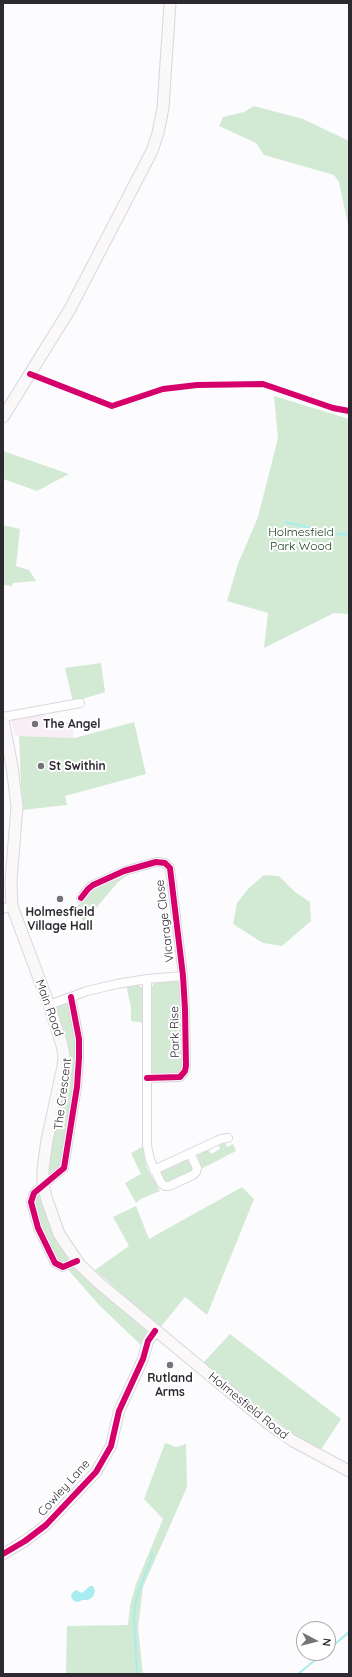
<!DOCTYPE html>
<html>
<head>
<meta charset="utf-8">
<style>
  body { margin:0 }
  #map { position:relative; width:352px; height:1677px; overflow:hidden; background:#fcfbfd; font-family:Quicksand,sans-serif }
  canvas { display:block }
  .frame { position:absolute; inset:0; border:4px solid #2d2930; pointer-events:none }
  .north { position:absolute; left:296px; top:1621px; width:40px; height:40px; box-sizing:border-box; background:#fff; border:1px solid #aba9ac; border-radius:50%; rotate:97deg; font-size:11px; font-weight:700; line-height:16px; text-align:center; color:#2d2930 }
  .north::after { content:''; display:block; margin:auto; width:14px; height:18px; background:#757278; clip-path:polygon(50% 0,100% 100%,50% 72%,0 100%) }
</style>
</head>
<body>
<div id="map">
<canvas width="352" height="1677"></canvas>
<div class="frame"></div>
<div class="north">N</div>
</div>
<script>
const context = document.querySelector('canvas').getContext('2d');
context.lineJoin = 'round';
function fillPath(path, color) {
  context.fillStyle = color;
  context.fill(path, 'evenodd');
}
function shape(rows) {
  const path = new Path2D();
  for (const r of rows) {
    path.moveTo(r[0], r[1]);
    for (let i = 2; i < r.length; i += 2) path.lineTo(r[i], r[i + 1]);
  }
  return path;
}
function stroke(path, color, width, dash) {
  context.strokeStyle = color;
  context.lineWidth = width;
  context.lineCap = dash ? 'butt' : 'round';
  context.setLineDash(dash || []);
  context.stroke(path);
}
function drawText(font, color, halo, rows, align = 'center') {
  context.font = font + ' Quicksand,sans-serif';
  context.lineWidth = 4;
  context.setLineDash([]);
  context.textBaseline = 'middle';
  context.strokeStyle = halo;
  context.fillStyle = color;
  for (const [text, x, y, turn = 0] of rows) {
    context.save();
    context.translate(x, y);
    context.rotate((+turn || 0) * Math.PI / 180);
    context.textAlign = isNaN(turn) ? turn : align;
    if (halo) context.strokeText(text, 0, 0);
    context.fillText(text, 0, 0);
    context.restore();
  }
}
const commercial = shape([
  [45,711,46,724,72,721,74,738,15,736,11,720,19,717]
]);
const green = shape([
  [254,106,303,119,349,141,349,229,339,182,334,175,264,155,256,143,219,126,223,117,244,112],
  [274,396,349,419,349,614,334,613,264,648,268,613,227,601,238,564,258,517,278,438],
  [3,451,69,474,37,491,3,479],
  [3,525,20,529,16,566,29,570,36,581,13,583,12,586,4,585],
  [101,663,105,692,73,702,65,668],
  [134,722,146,774,65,796,67,805,22,810,19,736,75,738],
  [131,873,118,882,86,920,83,921,76,906,83,902,89,892],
  [264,875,279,876,295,892,310,902,311,921,282,946,263,943,233,924,237,903,249,888],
  [176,981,179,983,184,1032,182,1070,179,1072,171,1075,158,1076,153,1074,151,1069,150,990,155,982],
  [138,984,144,990,145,1023,131,1021,131,1007,126,985],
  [66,1004,70,1005,76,1030,76,1060,71,1111,62,1166,52,1175,49,1175,47,1173,47,1166,64,1080,54,1008],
  [224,1141,227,1147,233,1144,236,1151,201,1169,197,1154,208,1149,211,1154,220,1149,218,1144],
  [144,1146,144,1156,147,1168,160,1191,141,1199,136,1203,125,1183,141,1174,131,1153],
  [185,1158,189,1158,193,1170,190,1174,171,1183,164,1182,160,1174,162,1171],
  [242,1187,254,1199,207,1315,185,1297,160,1328,95,1270,129,1246,113,1217,136,1206,149,1239],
  [40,1193,52,1226,147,1329,143,1347,99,1305,63,1264,58,1261,39,1221,36,1204,37,1198],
  [230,1334,341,1419,320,1451,297,1437,203,1363],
  [165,1443,176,1447,186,1444,187,1487,143,1587,138,1628,143,1674,66,1674,67,1626,128,1625,130,1605,136,1584,163,1519,144,1499]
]);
const water = shape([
  [90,1586,93,1586,95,1591,93,1597,88,1600,82,1600,78,1602,74,1601,71,1597,72,1593,76,1590,82,1593]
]);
const stream = shape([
  [285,522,331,533,349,535],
  [328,1650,349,1632],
  [137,1674,134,1618,136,1599,151,1559,152,1552],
  [298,1674,324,1653]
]);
const minor = shape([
  [3,717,80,703],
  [81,898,88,889,93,885,124,871,156,862,165,863,170,868,183,976,185,1009,186,1066,185,1071,180,1077,147,1078],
  [3,909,12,906],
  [147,979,147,1145,150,1160,161,1183,165,1186,169,1186,193,1175,196,1172,197,1168,190,1153],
  [71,997,79,1039,79,1058,77,1087,64,1168,34,1193,31,1202,38,1228,55,1263,63,1267,77,1261],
  [49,1005,87,991,117,984,147,979,183,976],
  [154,1170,221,1139,228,1138]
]);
const tertiary = shape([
  [3,1554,25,1541,46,1525,96,1472,111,1446,119,1411,143,1359,148,1341,155,1331]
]);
const secondary = shape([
  [3,417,70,309,152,151,158,133,163,108,170,3],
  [3,720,12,766,17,806,11,881,12,906,49,1005,62,1045,64,1056,63,1066,47,1140,43,1169,43,1184,47,1200,59,1234,80,1265,100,1284,270,1425,293,1441,349,1471]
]);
const cycleway = shape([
  [30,374,112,406,163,389,197,385,263,384,333,408,349,411],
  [81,898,88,889,93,885,124,871,156,862,165,863,170,868,183,976,185,1009,186,1066,185,1071,180,1077,147,1078],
  [71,997,79,1039,79,1058,77,1087,64,1168,34,1193,31,1202,38,1228,55,1263,63,1267,77,1261],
  [3,1554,25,1541,46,1525,96,1472,111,1446,119,1411,143,1359,148,1341,155,1331]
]);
const markers = [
  [35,724,4,"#757278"],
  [41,766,4,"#757278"],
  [60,899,4,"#757278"],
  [170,1365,4,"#757278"]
];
const parkNames = [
  ["Holmesfield",301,532],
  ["Park Wood",301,546]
];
const poiNames = [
  ["The Angel",43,724],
  ["St Swithin",49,766],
  ["Holmesfield",60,912,"center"],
  ["Village Hall",60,926,"center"],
  ["Rutland",170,1378,"center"],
  ["Arms",170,1392,"center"]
];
const streetNames = [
  ["Vicarage Close",165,921,-97],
  ["Main Road",49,1008,70],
  ["Park Rise",175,1032,-91],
  ["The Crescent",63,1094,-83],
  ["Holmesfield Road",248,1406,39],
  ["Cowley Lane",64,1488,-48]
];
fillPath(commercial, '#f9eef5');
fillPath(green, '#d2ead4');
fillPath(water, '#a7ecee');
stroke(stream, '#a7ecee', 2);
stroke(minor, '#d9d7db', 10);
stroke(tertiary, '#d9d7db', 12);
stroke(secondary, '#d9d7db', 13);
stroke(minor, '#fffeff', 8);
stroke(tertiary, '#fffeff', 10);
stroke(secondary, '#faf8f8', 11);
stroke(cycleway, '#d6006c', 6);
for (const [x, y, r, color] of markers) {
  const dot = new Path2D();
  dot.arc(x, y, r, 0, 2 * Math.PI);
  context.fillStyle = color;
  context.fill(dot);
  stroke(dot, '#fff', 1.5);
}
drawText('12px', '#0e3816', '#fff', parkNames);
drawText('bold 12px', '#2d2930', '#fff', poiNames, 'left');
drawText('12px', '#2d2930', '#fff', streetNames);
</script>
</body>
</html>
